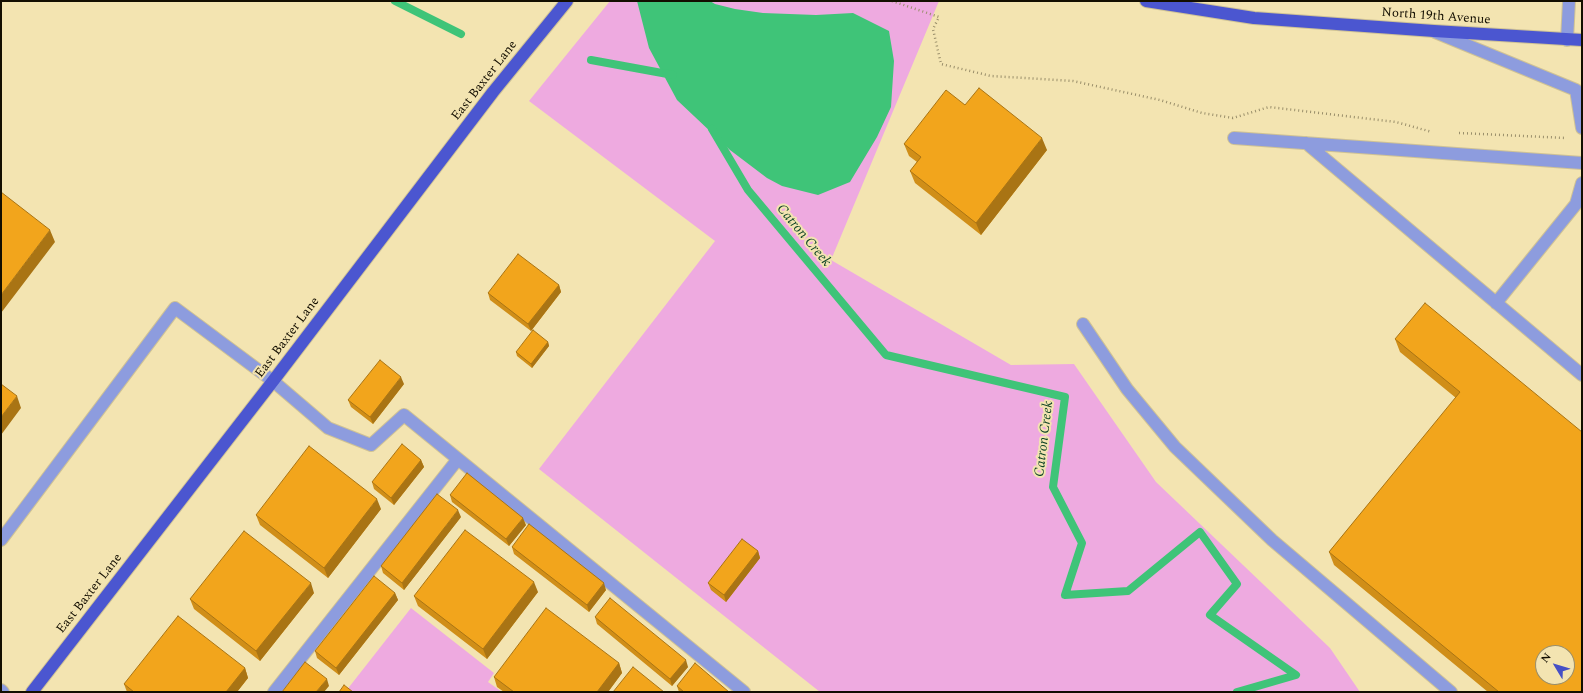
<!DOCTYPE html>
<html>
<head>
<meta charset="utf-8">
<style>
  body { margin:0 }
  #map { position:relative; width:1583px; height:693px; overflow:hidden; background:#f3e4b1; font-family:Spectral,serif }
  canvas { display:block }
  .frame { position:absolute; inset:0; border:2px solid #130e00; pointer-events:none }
  .north { position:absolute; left:1535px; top:645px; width:40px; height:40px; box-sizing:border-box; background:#f3e4b1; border:1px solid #998e6a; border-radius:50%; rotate:308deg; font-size:11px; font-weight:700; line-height:16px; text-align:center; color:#130e00 }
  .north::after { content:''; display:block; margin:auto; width:14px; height:18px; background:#4650c5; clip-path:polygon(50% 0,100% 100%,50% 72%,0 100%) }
</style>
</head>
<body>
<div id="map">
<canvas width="1583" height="693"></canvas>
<div class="frame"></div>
<div class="north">N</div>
</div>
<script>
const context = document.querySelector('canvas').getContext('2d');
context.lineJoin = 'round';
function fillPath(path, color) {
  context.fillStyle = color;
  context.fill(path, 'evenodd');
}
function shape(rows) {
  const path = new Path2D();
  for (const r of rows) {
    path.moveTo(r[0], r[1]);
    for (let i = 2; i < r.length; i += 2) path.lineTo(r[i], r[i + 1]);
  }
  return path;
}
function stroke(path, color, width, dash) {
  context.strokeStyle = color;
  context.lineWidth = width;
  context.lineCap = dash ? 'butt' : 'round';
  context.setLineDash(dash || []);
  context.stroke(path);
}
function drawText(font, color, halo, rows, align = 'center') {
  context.font = font + ' Spectral,serif';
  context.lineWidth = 4;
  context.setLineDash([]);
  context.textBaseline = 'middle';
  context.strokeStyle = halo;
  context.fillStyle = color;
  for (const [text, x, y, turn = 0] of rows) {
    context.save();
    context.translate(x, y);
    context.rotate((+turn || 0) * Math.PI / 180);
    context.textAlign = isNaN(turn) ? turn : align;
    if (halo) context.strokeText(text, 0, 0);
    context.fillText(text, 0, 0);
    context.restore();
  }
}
const green = shape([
  [610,1,939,1,831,260,1011,365,1074,364,1156,482,1330,648,1360,692,820,692,539,469,715,241,529,101],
  [411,608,494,673,488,682,502,692,348,692,346,691]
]);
const water = shape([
  [637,1,710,1,715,4,735,9,763,13,816,15,853,13,889,31,894,61,891,107,877,137,850,182,818,195,782,186,767,178,730,150,677,100,649,48]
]);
const stream = shape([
  [395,1,461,34],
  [591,60,673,75],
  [712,129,748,190,886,355,1065,397,1053,487,1082,543,1065,595,1128,591,1200,532,1237,584,1210,615,1296,675,1237,692]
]);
const path = shape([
  [892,1,939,17,933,29,941,64,991,76,1073,81,1160,100,1202,113,1233,118,1269,107,1396,122,1432,132],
  [1459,133,1566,138]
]);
const minor = shape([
  [1435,32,1576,90,1582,128],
  [1567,40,1569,1],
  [1234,138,1582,163],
  [1306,143,1582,375],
  [1496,303,1576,204,1582,183],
  [1083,324,1127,389,1175,447,1272,540,1451,692],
  [1,540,175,308,273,381,328,428,371,445,404,415,744,692],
  [1,690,3,692],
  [274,692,458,459]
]);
const major = shape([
  [1146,1,1254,18,1434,31,1582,40],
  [32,692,273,381,493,92,567,1]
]);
const wall = shape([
  [965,105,1047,150,981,235,915,183,910,171,917,162,909,156,904,144],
  [559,285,561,292,531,331,490,300,488,293],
  [1395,339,1582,432,1582,692,1488,692,1334,565,1329,552,1456,398,1400,352],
  [548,342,549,346,532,368,517,356,516,352],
  [404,384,373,424,351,407,348,400],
  [421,460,424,467,394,505,374,489,372,482],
  [450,495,526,525,509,546,452,502],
  [381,509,328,578,260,525,256,515],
  [461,517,404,590,383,573,381,566],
  [512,547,606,590,589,612,514,554],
  [758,551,760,558,726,602,711,590,708,583],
  [538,592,487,659,418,606,414,596],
  [314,593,260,661,194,609,190,599],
  [395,593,398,600,339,675,317,658,315,651],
  [595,617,688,667,672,686,597,624],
  [619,663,622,673,608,692,504,692,497,687,494,677],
  [245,668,248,678,237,692,127,692,124,684],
  [677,686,729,692,679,692]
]);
const shadedWall = shape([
  [1042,138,1047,150,981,235,976,223],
  [50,230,55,242,1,313,1,295],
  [559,285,561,292,531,331,528,324],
  [548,342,549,346,532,368,531,364],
  [401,377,404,384,373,424,370,417],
  [17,396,21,408,1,435,1,417],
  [421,460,424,467,394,505,391,498],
  [377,499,381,509,328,578,324,568],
  [458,510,461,517,404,590,402,583],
  [523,518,526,525,509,546,506,539],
  [758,551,760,558,726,602,724,595],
  [534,582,538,592,487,659,483,649],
  [311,583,314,593,260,661,256,651],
  [604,583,606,590,589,612,587,605],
  [395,593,398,600,339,675,336,668],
  [686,660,688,667,672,686,670,679],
  [619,663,622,673,608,692,597,692],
  [245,668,248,678,237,692,226,692],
  [327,679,329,686,324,692,316,692]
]);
const building = shape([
  [979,88,1042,138,976,223,910,171,921,157,904,144,946,90,965,105,979,88],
  [1,192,50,230,1,295,1,192],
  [518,254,559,285,528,324,488,293,518,254],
  [1425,303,1582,432,1582,692,1499,692,1329,552,1460,392,1395,339,1425,303],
  [1543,653,1567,653,1567,677,1543,677,1543,653],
  [533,330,548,342,531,364,516,352,533,330],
  [380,360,401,377,370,417,348,400,380,360],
  [1,384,17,396,1,417,1,384],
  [402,444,421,460,391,498,372,482,402,444],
  [309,446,377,499,324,568,256,515,309,446],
  [467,473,523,518,506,539,450,495,467,473],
  [437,494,458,510,402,583,381,566,437,494],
  [529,524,604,583,587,605,512,547,529,524],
  [465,530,534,582,483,649,414,596,465,530],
  [244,531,311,583,256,651,190,599,244,531],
  [742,539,758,551,724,595,708,583,742,539],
  [374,576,395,593,336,668,315,651,374,576],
  [610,598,686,660,670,679,595,617,610,598],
  [546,608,619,663,597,692,514,692,494,677,546,608],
  [178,616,245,668,226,692,134,692,124,684,178,616],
  [305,662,327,679,316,692,282,692,305,662],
  [695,663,729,692,684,692,677,686,695,663],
  [633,667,664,692,613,692,633,667],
  [344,685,353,692,339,692,344,685]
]);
const streetNames = [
  ["North 19th Avenue",1436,17,4],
  ["East Baxter Lane",485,81,-52],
  ["East Baxter Lane",288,338,-53],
  ["East Baxter Lane",90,594,-52]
];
const waterNames = [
  ["Catron Creek",803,236,50],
  ["Catron Creek",1045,439,-83]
];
fillPath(green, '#eeaae0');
fillPath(water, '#3fc478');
stroke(stream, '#3fc478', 8);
stroke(minor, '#cfc295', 14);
stroke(major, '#cfc295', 14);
stroke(path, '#998e6a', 2.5, [1, 3]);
stroke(minor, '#8d9cde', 12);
stroke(major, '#4b56d0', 12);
fillPath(wall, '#d08e18');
fillPath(shadedWall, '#a97414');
fillPath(building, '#f2a51c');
stroke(building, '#a97414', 1);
drawText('13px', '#130e00', '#f3e4b1', streetNames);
drawText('italic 14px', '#104527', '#f3e4b1', waterNames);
</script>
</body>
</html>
